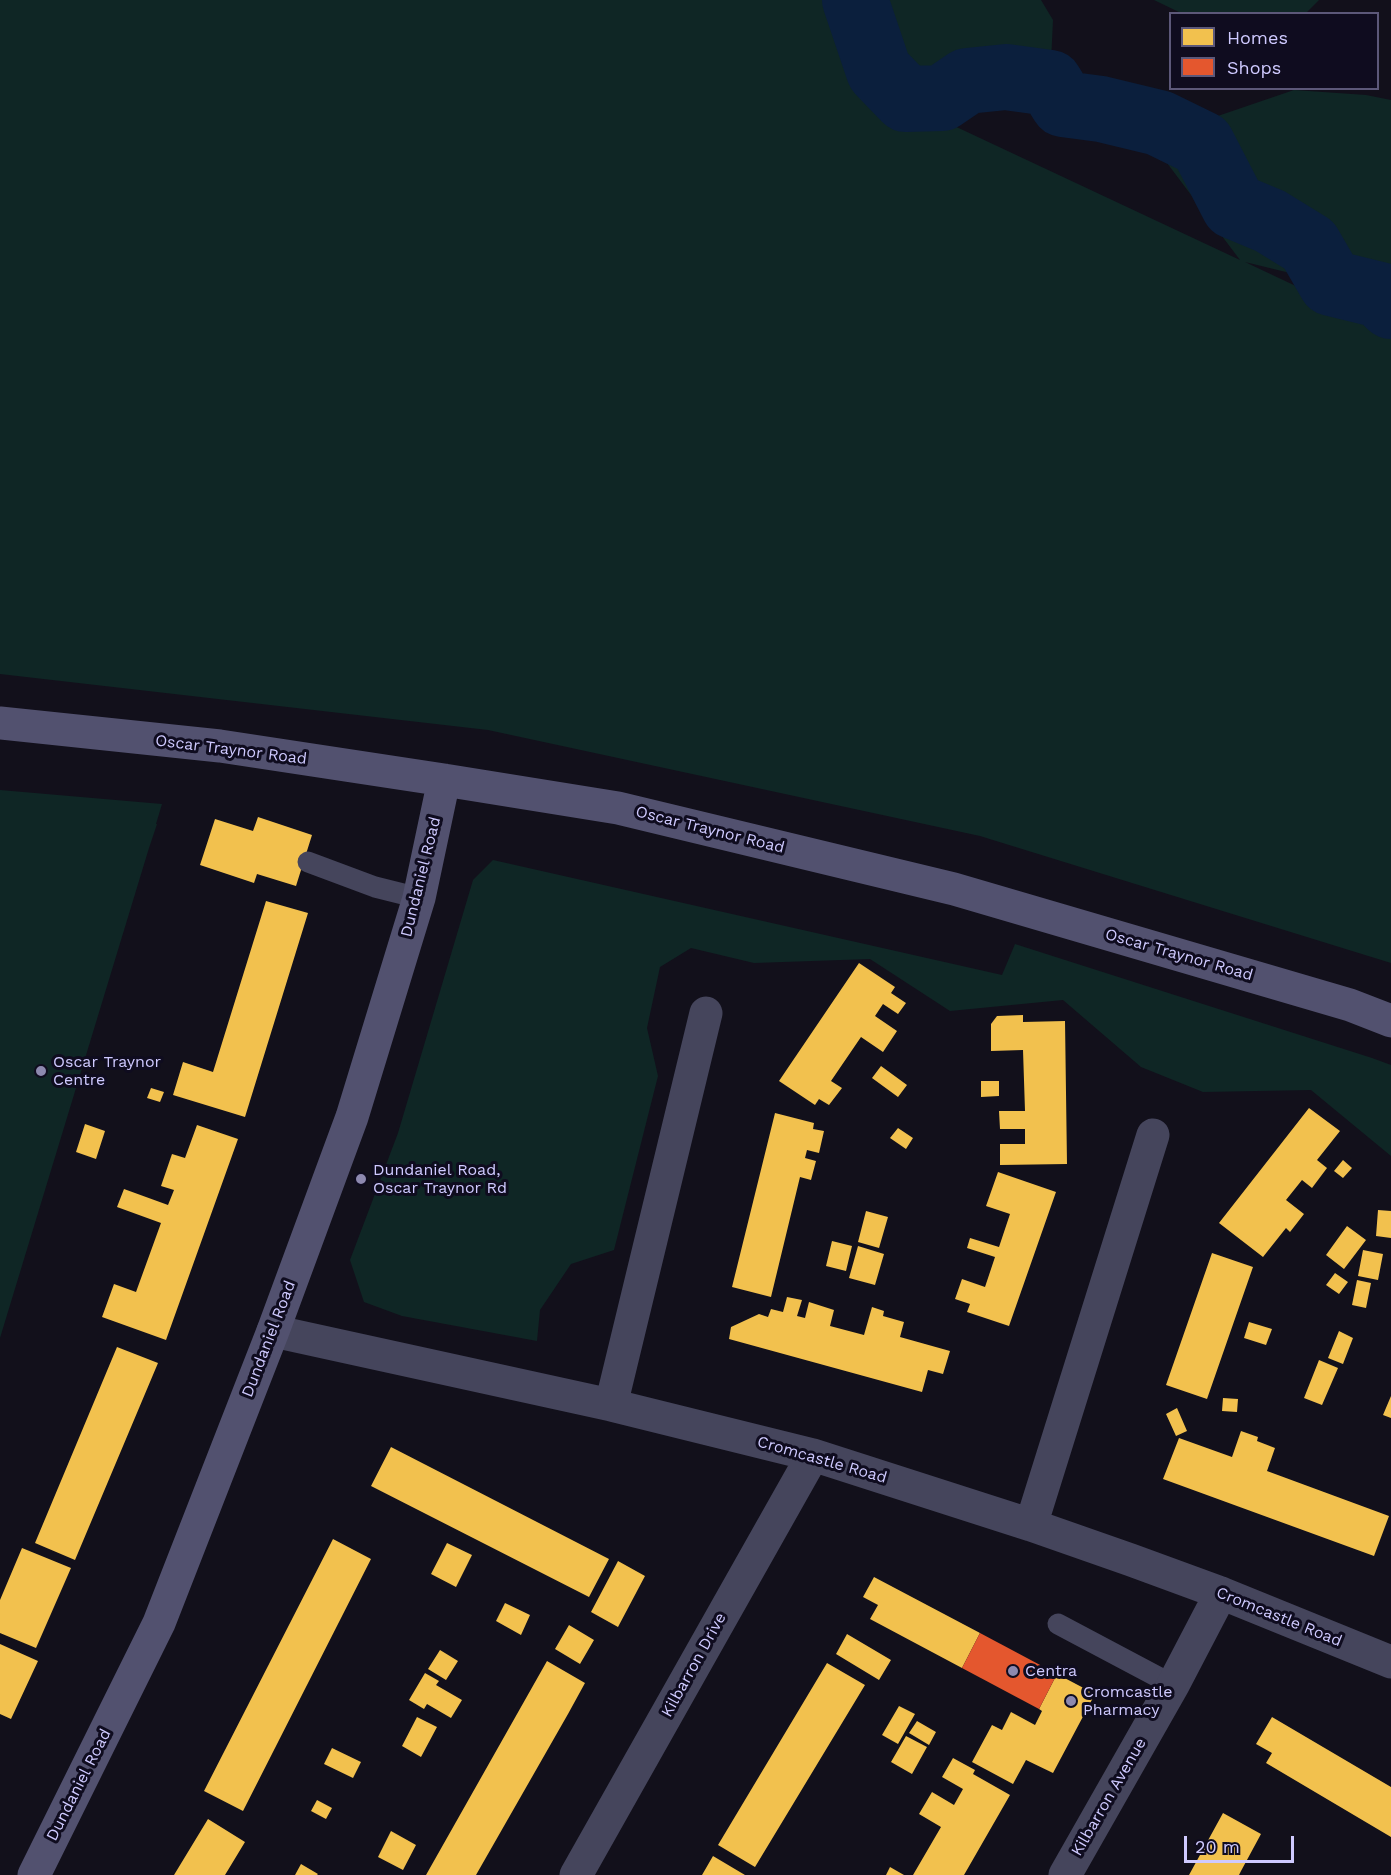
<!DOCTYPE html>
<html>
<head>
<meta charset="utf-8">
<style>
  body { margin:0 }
  #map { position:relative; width:1391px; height:1875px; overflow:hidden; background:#12101b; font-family:"Work Sans",sans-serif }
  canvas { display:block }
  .legend { position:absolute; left:1169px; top:12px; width:210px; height:78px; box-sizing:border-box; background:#0f0c1f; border:2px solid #5c5879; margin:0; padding:8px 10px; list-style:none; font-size:18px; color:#cfcaff }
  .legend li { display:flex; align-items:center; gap:12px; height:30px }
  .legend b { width:30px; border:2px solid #5c5879 }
  .scale { position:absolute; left:1184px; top:1836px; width:110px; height:27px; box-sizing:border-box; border:3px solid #cfcaff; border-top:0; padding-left:8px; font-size:18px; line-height:21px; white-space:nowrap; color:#cfcaff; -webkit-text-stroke:4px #0f0c1f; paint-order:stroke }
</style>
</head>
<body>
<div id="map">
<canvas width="1391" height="1875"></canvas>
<ul class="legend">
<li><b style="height:16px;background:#f2c14e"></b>Homes</li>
<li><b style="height:16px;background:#e4572e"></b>Shops</li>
</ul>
<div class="scale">20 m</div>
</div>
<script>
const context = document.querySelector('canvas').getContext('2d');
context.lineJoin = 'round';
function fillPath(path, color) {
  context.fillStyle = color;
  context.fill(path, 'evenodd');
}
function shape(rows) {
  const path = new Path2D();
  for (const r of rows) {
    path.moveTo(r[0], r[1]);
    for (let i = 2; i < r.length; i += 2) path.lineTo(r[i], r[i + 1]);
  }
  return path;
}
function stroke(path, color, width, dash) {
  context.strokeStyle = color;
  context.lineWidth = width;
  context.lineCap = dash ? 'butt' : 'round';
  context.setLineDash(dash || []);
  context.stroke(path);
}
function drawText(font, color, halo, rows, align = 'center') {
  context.font = font + ' "Work Sans",sans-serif';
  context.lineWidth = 6;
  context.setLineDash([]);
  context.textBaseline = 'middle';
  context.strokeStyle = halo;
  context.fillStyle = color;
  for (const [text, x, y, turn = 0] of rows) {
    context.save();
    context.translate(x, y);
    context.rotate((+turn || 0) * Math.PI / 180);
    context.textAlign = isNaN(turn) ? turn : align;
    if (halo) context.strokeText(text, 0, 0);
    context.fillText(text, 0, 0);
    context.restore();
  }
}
const green = shape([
  [0,0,1041,0,1053,20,1050,83,1010,105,942,98,884,74,916,108,1240,260,1164,159,1209,119,1294,90,1366,95,1391,100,1391,306,1380,295,1245,262,1391,331,1391,963,980,836,488,730,0,674],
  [1154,0,1319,0,1306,13,1183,14],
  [0,790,162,804,156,824,157,824,149,848,0,1338],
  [493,860,1002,975,1015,944,1372,1058,1391,1065,1391,1156,1311,1090,1203,1092,1141,1067,1063,1000,950,1011,870,959,754,963,691,948,660,967,647,1028,658,1076,614,1250,571,1264,540,1310,537,1341,402,1316,364,1302,350,1260,398,1133,473,880]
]);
const homes = shape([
  [258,817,312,835,296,886,257,874,254,883,200,865,215,819,253,831],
  [266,901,308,913,245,1117,173,1095,183,1062,213,1072],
  [859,963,895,987,891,993,906,1003,898,1014,883,1004,875,1016,897,1031,883,1052,861,1037,831,1081,842,1088,829,1105,819,1099,815,1105,779,1081],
  [1023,1015,1023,1022,1065,1021,1067,1164,1000,1165,1000,1144,1025,1144,1025,1129,1000,1129,999,1111,1025,1111,1023,1050,991,1051,991,1024,997,1016],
  [881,1066,907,1085,898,1097,872,1078],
  [981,1081,999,1081,999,1096,981,1097],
  [151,1088,164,1092,160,1102,147,1098],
  [1309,1108,1340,1131,1317,1160,1327,1168,1312,1188,1302,1180,1286,1200,1304,1214,1290,1232,1286,1228,1263,1257,1219,1223],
  [775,1113,814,1123,813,1129,824,1131,819,1153,807,1150,805,1158,816,1161,811,1180,800,1177,771,1297,732,1287],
  [85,1124,105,1131,96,1159,76,1152],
  [197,1125,238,1139,166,1340,102,1317,114,1284,136,1292,161,1223,117,1207,124,1189,168,1205,174,1190,161,1186,172,1154,185,1158],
  [898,1128,913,1138,906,1149,890,1138],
  [1343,1160,1352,1168,1343,1178,1334,1171],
  [998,1172,1056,1192,1009,1326,967,1312,970,1304,955,1299,962,1279,985,1287,995,1257,967,1248,970,1238,999,1247,1010,1214,986,1206],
  [1378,1210,1391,1211,1391,1238,1376,1236],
  [866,1211,888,1217,879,1248,858,1242],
  [1347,1226,1366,1240,1344,1269,1326,1255],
  [832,1241,852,1246,846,1271,826,1266],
  [858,1246,884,1254,875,1285,849,1278],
  [1363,1250,1383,1254,1378,1280,1358,1276],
  [1212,1253,1253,1267,1207,1399,1166,1385],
  [1335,1273,1348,1282,1339,1294,1326,1285],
  [1357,1280,1371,1283,1366,1308,1352,1305],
  [787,1297,802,1300,797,1316,805,1318,809,1302,834,1310,830,1326,864,1335,872,1307,884,1311,883,1316,904,1322,900,1337,950,1351,943,1374,928,1370,922,1392,729,1339,731,1327,759,1314,768,1317,771,1309,783,1312],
  [1249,1322,1272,1329,1266,1345,1244,1338],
  [1339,1331,1353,1338,1343,1364,1328,1358],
  [117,1347,158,1363,75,1560,35,1543],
  [1319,1360,1338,1368,1322,1405,1304,1398],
  [1391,1396,1391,1418,1383,1415],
  [1223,1398,1238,1399,1237,1412,1222,1411],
  [1177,1408,1187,1431,1176,1436,1166,1414],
  [1241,1431,1258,1437,1257,1441,1275,1448,1267,1471,1389,1516,1374,1556,1163,1479,1179,1438,1232,1457],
  [391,1447,609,1559,589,1597,371,1486],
  [333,1539,371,1559,243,1811,204,1791],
  [447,1543,472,1555,456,1587,431,1574],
  [22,1548,71,1568,36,1648,0,1633,0,1600],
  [618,1561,645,1576,618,1627,591,1612],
  [874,1577,980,1633,962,1668,870,1619,878,1605,863,1597],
  [505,1603,530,1615,521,1635,496,1621],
  [569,1625,594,1640,580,1664,555,1649],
  [847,1634,891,1660,879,1680,836,1654],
  [0,1644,38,1661,11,1719,0,1714],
  [440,1650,458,1661,446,1680,428,1669],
  [547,1661,585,1683,568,1714,476,1875,426,1875],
  [827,1663,865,1685,755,1867,718,1845],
  [425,1673,439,1681,436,1685,462,1700,451,1718,427,1704,424,1709,409,1700],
  [1057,1674,1095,1694,1053,1773,1026,1760,1013,1784,972,1762,992,1725,1002,1730,1011,1712,1035,1725,1042,1711,1039,1709],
  [899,1706,915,1714,898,1744,882,1735],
  [417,1717,437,1727,421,1757,402,1746],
  [1272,1717,1391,1787,1391,1837,1266,1763,1272,1753,1256,1744],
  [917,1721,936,1732,929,1745,909,1733],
  [906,1736,927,1747,912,1774,891,1762],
  [332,1748,361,1762,353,1778,324,1764],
  [953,1758,975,1770,973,1774,1010,1795,964,1875,913,1875,941,1827,919,1814,932,1792,954,1805,963,1789,942,1777],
  [317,1800,332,1808,326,1819,311,1811],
  [1223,1813,1261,1834,1241,1871,1239,1875,1189,1875],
  [208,1819,245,1842,225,1875,174,1875],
  [391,1831,416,1845,403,1870,378,1857],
  [713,1856,745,1875,702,1875],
  [301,1864,318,1874,317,1875,295,1875],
  [890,1867,904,1875,886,1875]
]);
const shops = shape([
  [980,1633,1057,1674,1039,1709,962,1668]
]);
const river = shape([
  [855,0,879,71,906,99,942,98,967,81,1006,77,1050,83,1063,104,1101,109,1159,123,1202,144,1234,206,1270,221,1309,245,1331,283,1380,295,1391,306]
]);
const lane = shape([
  [308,862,375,887,419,898],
  [1058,1624,1173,1685]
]);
const street = shape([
  [273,1331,611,1405,813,1455,1031,1525,1131,1560,1221,1593,1391,1662],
  [611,1405,706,1013],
  [1031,1525,1153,1135],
  [576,1875,813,1455],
  [1065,1875,1173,1685,1221,1593]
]);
const secondary = shape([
  [0,723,220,746,444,780,618,808,954,889,1350,1005,1391,1021],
  [34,1875,159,1623,273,1331,352,1117,419,898,444,780]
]);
const markers = [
  [41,1071,6,"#8d89af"],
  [361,1179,6,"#8d89af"],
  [1013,1671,6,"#8d89af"],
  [1071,1701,6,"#8d89af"]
];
const streetNames = [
  ["Oscar Traynor Road",231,750,7],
  ["Oscar Traynor Road",710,830,14],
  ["Dundaniel Road",421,877,-76],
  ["Oscar Traynor Road",1179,955,16],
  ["Dundaniel Road",269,1339,-69],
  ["Cromcastle Road",822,1460,16],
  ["Cromcastle Road",1279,1617,22],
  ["Kilbarron Drive",694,1665,-61],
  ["Dundaniel Road",79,1785,-63],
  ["Kilbarron Avenue",1109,1797,-60]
];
const poiNames = [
  ["Oscar Traynor",53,1062],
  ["Centre",53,1080],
  ["Dundaniel Road,",373,1170],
  ["Oscar Traynor Rd",373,1188],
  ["Centra",1025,1671],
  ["Cromcastle",1083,1692],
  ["Pharmacy",1083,1710]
];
fillPath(green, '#0f2625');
fillPath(homes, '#f2c14e');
fillPath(shops, '#e4572e');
stroke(river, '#0b1f3d', 66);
stroke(lane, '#45455c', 21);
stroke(street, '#45455c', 33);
stroke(secondary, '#52516f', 33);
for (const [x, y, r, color] of markers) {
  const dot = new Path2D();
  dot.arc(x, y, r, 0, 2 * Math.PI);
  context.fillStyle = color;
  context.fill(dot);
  stroke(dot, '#0f0c1f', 2);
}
drawText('16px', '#cfcaff', '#0f0c1f', streetNames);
drawText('16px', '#cfcaff', '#0f0c1f', poiNames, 'left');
</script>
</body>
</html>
